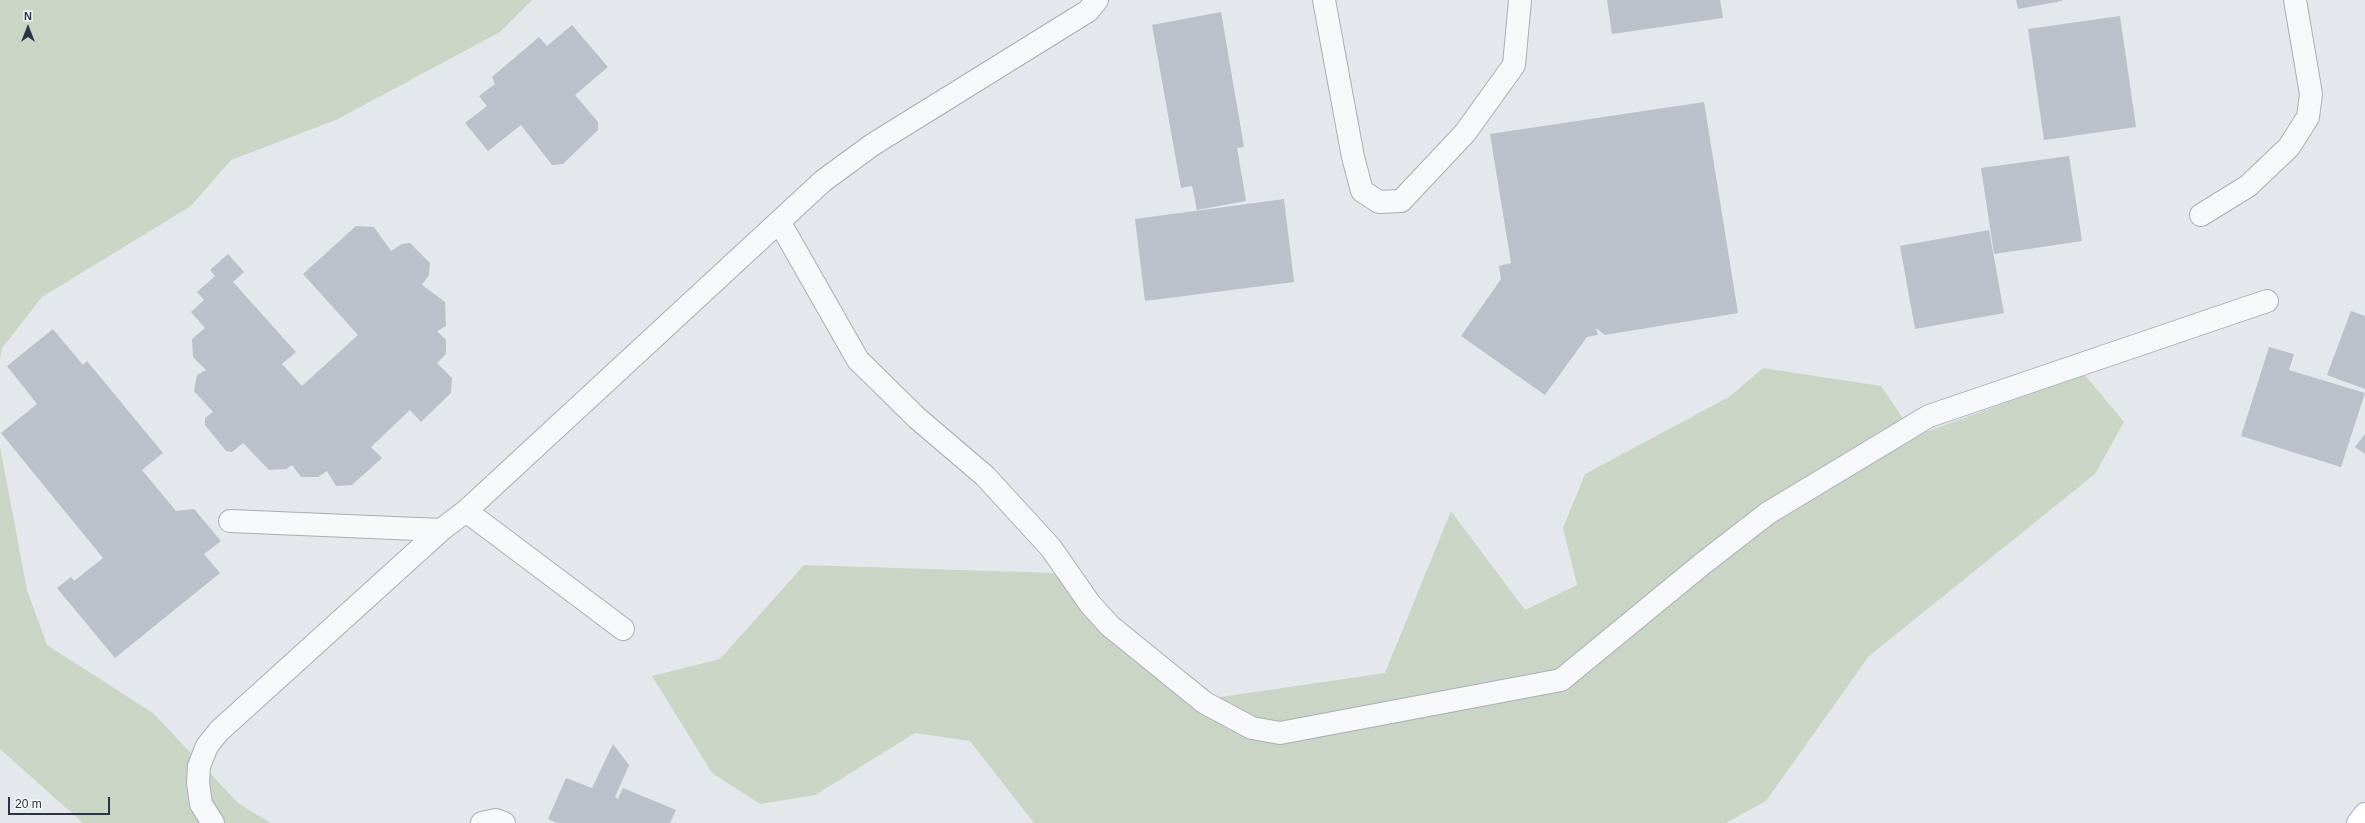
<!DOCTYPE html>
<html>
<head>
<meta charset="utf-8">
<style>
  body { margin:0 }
  #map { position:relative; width:2365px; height:823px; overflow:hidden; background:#e4e7ec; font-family:Arial,sans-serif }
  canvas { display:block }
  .north { position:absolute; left:8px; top:8px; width:40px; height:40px; -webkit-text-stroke:3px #f4f6f9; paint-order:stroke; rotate:0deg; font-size:11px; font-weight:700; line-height:16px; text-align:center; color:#2b3445 }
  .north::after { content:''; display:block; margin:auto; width:14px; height:18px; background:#2b3445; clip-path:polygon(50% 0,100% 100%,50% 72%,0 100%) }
  .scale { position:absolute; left:8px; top:797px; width:102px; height:18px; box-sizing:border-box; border:2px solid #2b3445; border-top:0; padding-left:5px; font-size:12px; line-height:14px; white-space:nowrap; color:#2b3445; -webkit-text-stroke:3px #f4f6f9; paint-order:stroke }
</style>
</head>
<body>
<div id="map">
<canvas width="2365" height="823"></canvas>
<div class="north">N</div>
<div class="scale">20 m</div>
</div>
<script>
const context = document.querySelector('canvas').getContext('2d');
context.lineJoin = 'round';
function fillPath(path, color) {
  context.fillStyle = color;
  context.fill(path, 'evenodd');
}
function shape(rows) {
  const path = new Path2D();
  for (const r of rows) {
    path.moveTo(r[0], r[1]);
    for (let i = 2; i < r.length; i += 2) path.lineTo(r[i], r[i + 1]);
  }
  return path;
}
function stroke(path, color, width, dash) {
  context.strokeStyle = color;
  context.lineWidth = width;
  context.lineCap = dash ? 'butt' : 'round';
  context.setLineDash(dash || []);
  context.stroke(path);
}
const green = shape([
  [0,0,532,0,500,32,336,120,231,160,191,206,42,297,2,348,0,359],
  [1763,368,1881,386,1915,436,2084,374,2124,422,2095,474,1869,656,1766,801,1726,823,1034,823,970,741,915,733,815,795,760,804,712,773,652,676,720,659,804,565,1053,573,1193,701,1385,673,1451,511,1525,610,1577,585,1563,528,1585,474,1729,397],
  [0,447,27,590,47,645,153,713,239,804,271,823,83,823,0,749]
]);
const building = shape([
  [1607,0,1720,0,1723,18,1612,34],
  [2016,0,2062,0,2062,1,2018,9],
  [1221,12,1244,147,1237,148,1246,201,1197,210,1192,186,1181,188,1152,25],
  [2120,16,2136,127,2044,140,2028,29],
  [572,25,608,67,575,95,598,122,598,130,563,164,552,165,521,125,488,151,465,123,487,106,479,96,495,84,492,77,539,37,547,46],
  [1704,102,1738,313,1605,335,1596,328,1598,335,1587,337,1545,395,1461,336,1501,279,1499,266,1511,263,1490,134],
  [2069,156,2082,241,1994,254,1981,168],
  [1284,199,1294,282,1145,301,1135,219],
  [356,226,374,227,391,251,402,244,410,243,430,263,429,275,422,285,445,302,446,326,437,331,446,340,446,354,437,363,452,378,451,393,421,422,410,410,371,447,382,458,352,485,336,486,327,471,318,477,301,477,292,465,286,469,269,470,243,443,232,452,226,451,205,425,205,418,213,412,194,391,197,375,206,370,193,357,192,339,205,328,191,312,204,300,197,292,215,276,210,270,228,254,244,272,233,282,296,352,282,364,302,386,358,335,303,274],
  [1989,230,2004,313,1915,329,1900,246],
  [2351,311,2365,316,2365,389,2327,375],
  [53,329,83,365,87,361,163,453,142,470,176,511,194,509,221,541,204,554,220,573,115,658,57,588,71,577,74,581,103,558,1,433,37,404,7,366],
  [2269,347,2294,354,2289,370,2365,393,2341,467,2241,436],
  [2365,434,2365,454,2355,447],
  [613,744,629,765,615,797,618,799,623,788,676,810,670,823,557,823,548,819,566,778,592,788]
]);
const minor = shape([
  [1324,0,1353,157,1362,191,1379,202,1401,201,1465,133,1514,65,1520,0],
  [2201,215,2248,186,2289,147,2308,117,2311,94,2295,0],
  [780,223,858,360,917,418,985,476,1051,548,1090,604,1110,626,1205,703,1252,728,1280,733,1561,680,1701,565,1768,513,1929,416,2267,301],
  [466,511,623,629],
  [230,521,441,530],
  [213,823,201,804,198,783,199,766,207,746,219,731,441,530,466,511,823,181,872,145,1088,11,1097,0],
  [482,823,496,820,504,823]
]);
const major = shape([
  [2358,823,2365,814]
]);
fillPath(green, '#c9d6c5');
fillPath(building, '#bbc0ca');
stroke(minor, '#a9aeb7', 24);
stroke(major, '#a3abb8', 24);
stroke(minor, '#f7f8fa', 22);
stroke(major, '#fff', 22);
</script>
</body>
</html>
